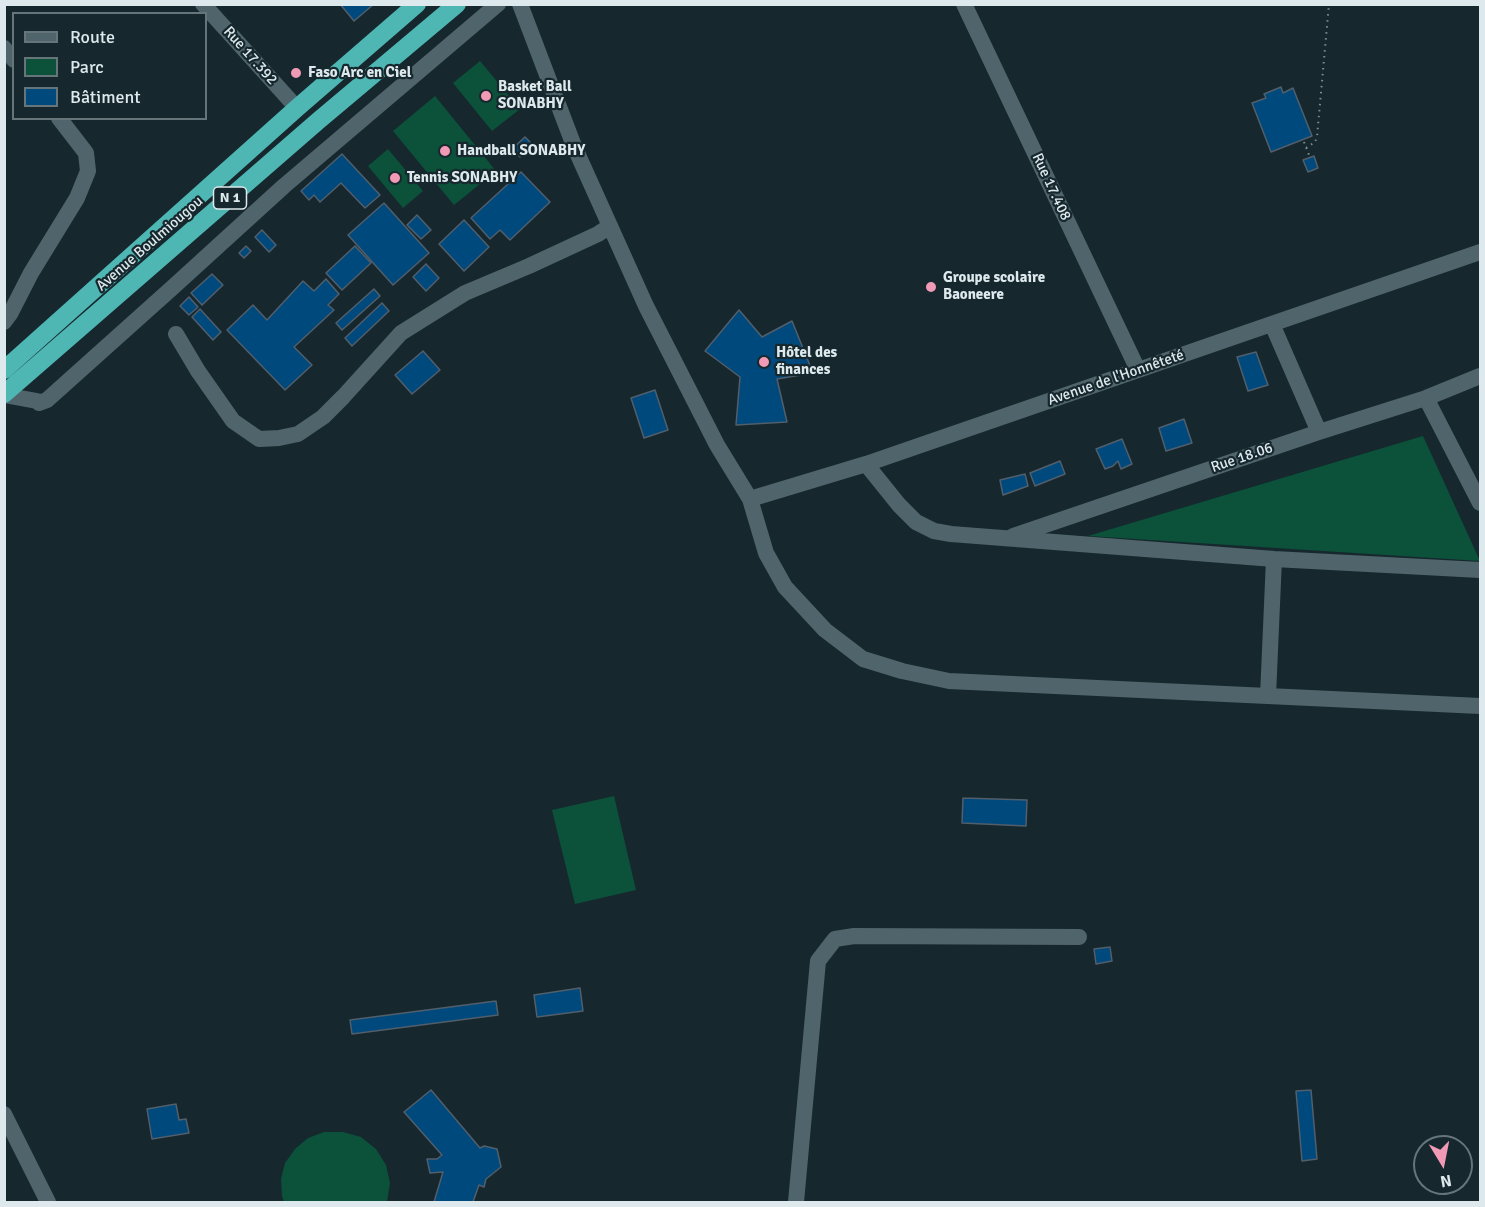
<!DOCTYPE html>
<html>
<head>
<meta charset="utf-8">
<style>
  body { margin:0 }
  #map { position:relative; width:1485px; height:1207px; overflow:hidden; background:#16282e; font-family:Signika,sans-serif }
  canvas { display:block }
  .frame { position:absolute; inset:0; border:6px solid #dde9ec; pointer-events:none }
  .legend { position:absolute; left:12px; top:12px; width:195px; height:108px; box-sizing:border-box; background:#16282e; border:2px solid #66757a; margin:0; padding:8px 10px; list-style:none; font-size:18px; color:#dde9ec }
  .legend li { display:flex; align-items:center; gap:12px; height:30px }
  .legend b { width:30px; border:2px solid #66757a }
  .north { position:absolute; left:1413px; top:1135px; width:60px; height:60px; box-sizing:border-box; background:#16282e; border:2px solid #66757a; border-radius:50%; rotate:170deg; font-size:16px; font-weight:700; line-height:24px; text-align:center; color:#dde9ec }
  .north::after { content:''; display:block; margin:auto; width:21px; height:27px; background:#f09ab6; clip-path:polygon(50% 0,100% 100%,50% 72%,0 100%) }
</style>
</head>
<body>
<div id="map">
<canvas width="1485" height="1207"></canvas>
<div class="frame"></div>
<ul class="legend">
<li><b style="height:8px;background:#50646b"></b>Route</li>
<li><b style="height:16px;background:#0c513a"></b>Parc</li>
<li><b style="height:16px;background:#00497d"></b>Bâtiment</li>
</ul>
<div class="north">N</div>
</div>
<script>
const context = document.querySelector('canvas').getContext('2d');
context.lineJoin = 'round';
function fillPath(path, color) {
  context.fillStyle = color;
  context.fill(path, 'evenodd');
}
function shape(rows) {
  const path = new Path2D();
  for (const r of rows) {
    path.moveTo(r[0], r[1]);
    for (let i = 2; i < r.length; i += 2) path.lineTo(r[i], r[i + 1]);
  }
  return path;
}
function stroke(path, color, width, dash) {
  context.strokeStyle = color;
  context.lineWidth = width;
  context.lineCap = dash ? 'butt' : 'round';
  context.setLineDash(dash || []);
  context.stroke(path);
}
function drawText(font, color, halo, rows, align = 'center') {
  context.font = font + ' Signika,sans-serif';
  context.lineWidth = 4.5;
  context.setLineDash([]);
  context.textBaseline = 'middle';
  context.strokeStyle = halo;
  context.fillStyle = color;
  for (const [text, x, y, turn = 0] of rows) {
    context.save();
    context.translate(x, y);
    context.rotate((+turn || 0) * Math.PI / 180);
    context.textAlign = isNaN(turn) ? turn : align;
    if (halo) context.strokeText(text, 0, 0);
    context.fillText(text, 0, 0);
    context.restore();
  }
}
const green = shape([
  [480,61,520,109,492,131,453,83],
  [435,96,496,171,454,205,393,131],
  [388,149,423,191,403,208,368,166],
  [1423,436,1480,561,1088,536],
  [614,796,636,890,575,904,552,810],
  [324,1132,343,1132,361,1137,376,1149,386,1165,390,1183,387,1202,284,1202,282,1196,281,1179,285,1163,295,1149,308,1138]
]);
const building = shape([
  [340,4,374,4,354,21,340,4],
  [1281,87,1283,93,1293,88,1312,136,1271,152,1252,103,1266,98,1264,94,1281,87],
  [525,137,533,145,520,157,512,149,525,137],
  [342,154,380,195,365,208,341,183,320,202,314,195,309,200,301,191,342,154],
  [1314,156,1318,168,1308,172,1303,160,1314,156],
  [521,172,550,202,510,240,500,230,490,239,471,218,521,172],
  [384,203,429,253,393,285,348,235,384,203],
  [417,215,431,230,421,239,407,225,417,215],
  [464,220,489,247,464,271,439,244,464,220],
  [262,230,276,245,269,252,255,237,262,230],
  [246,246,251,251,244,258,239,253,246,246],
  [355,246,371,263,342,290,326,273,355,246],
  [426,264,439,278,426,291,413,277,426,264],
  [212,274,223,285,202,305,191,293,212,274],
  [326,279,339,294,328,305,334,310,294,347,312,365,285,390,227,330,253,305,267,320,303,281,314,291,326,279],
  [374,289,380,296,342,330,336,323,374,289],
  [189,297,198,307,189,315,180,306,189,297],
  [382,303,389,311,352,346,345,338,382,303],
  [200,309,221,332,213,340,192,317,200,309],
  [739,310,762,337,792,321,813,373,777,379,787,422,736,425,740,377,705,351,739,310],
  [423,351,440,370,412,394,395,375,423,351],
  [1256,352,1268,385,1248,391,1237,357,1256,352],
  [655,390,668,430,644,438,631,398,655,390],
  [1184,419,1192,443,1166,451,1159,428,1184,419],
  [1122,439,1132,464,1121,469,1118,461,1113,466,1105,469,1096,449,1122,439],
  [1060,461,1065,474,1035,486,1030,473,1060,461],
  [1025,474,1028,486,1003,495,1000,480,1025,474],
  [963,798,1027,800,1026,826,962,823,963,798],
  [1110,947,1112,961,1096,964,1094,949,1110,947],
  [580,988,583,1011,537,1017,534,995,580,988],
  [496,1001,498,1015,352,1034,350,1020,496,1001],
  [431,1090,480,1148,484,1146,497,1149,501,1167,486,1179,484,1187,479,1185,473,1202,434,1202,443,1172,430,1173,427,1159,437,1159,442,1155,404,1112,431,1090],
  [1311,1090,1317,1159,1302,1161,1296,1091,1311,1090],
  [176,1104,179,1120,186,1119,189,1133,152,1139,147,1109,176,1104]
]);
const path = shape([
  [1304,142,1309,155],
  [1306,148,1315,142,1317,137,1329,4]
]);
const minor = shape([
  [203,4,297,108],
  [520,4,574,146,646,306,717,445,750,499,766,553,785,587,825,630,863,659,902,671,949,681,1480,706],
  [964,4,1138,370],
  [4,48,14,60],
  [4,322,10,314,31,273,77,198,88,171,86,153,59,118],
  [1272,324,1319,432],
  [176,334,198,371,233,421,259,439,279,438,298,434,323,417,343,397,401,333,465,293,529,266,598,234,610,226],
  [4,395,37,401,39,403,47,400,172,288,284,186,498,4],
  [1426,398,1480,503],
  [866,464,899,505,916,522,934,531,951,534,1274,559,1480,570],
  [750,499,866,464,1480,252],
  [1013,536,1319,432,1426,398,1480,376],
  [1268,696,1274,559],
  [4,1114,48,1202],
  [796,1202,818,961,835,939,854,936,1079,937]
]);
const highway = shape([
  [4,370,297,108,417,4],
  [4,394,318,121,457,4]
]);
const markers = [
  [296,73,6,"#f09ab6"],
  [486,96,6,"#f09ab6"],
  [445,151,6,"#f09ab6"],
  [395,178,6,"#f09ab6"],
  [931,287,6,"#f09ab6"],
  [764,362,6,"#f09ab6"]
];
const shields = [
  [230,198,33]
];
const shieldNames = [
  ["N 1",230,198]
];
const streetNames = [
  ["Rue 17.392",250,56,48],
  ["Rue 17.408",1051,187,65],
  ["Avenue Boulmiougou",150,244,-41],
  ["Avenue de l'Honnêteté",1116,378,-19],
  ["Rue 18.06",1242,458,-19]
];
const poiNames = [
  ["Faso Arc en Ciel",308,73],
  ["Basket Ball",498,87],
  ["SONABHY",498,104],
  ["Handball SONABHY",457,151],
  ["Tennis SONABHY",407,178],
  ["Groupe scolaire",943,278],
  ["Baoneere",943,295],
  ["Hôtel des",776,353],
  ["finances",776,370]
];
fillPath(green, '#0c513a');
fillPath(building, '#00497d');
stroke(building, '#515e6b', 1.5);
stroke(path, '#7e8d92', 2, [1.5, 4.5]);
stroke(minor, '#50646b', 16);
stroke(highway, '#4eb6b3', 18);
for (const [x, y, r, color] of markers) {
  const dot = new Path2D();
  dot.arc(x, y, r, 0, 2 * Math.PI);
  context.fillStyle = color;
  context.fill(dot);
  stroke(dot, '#16282e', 2);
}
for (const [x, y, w] of shields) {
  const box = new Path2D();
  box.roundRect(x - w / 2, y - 11, w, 22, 4.5);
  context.fillStyle = '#16282e';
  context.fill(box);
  stroke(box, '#dde9ec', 1.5);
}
drawText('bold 14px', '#dde9ec', null, shieldNames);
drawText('15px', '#dde9ec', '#16282e', streetNames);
drawText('bold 15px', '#dde9ec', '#16282e', poiNames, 'left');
</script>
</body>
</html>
